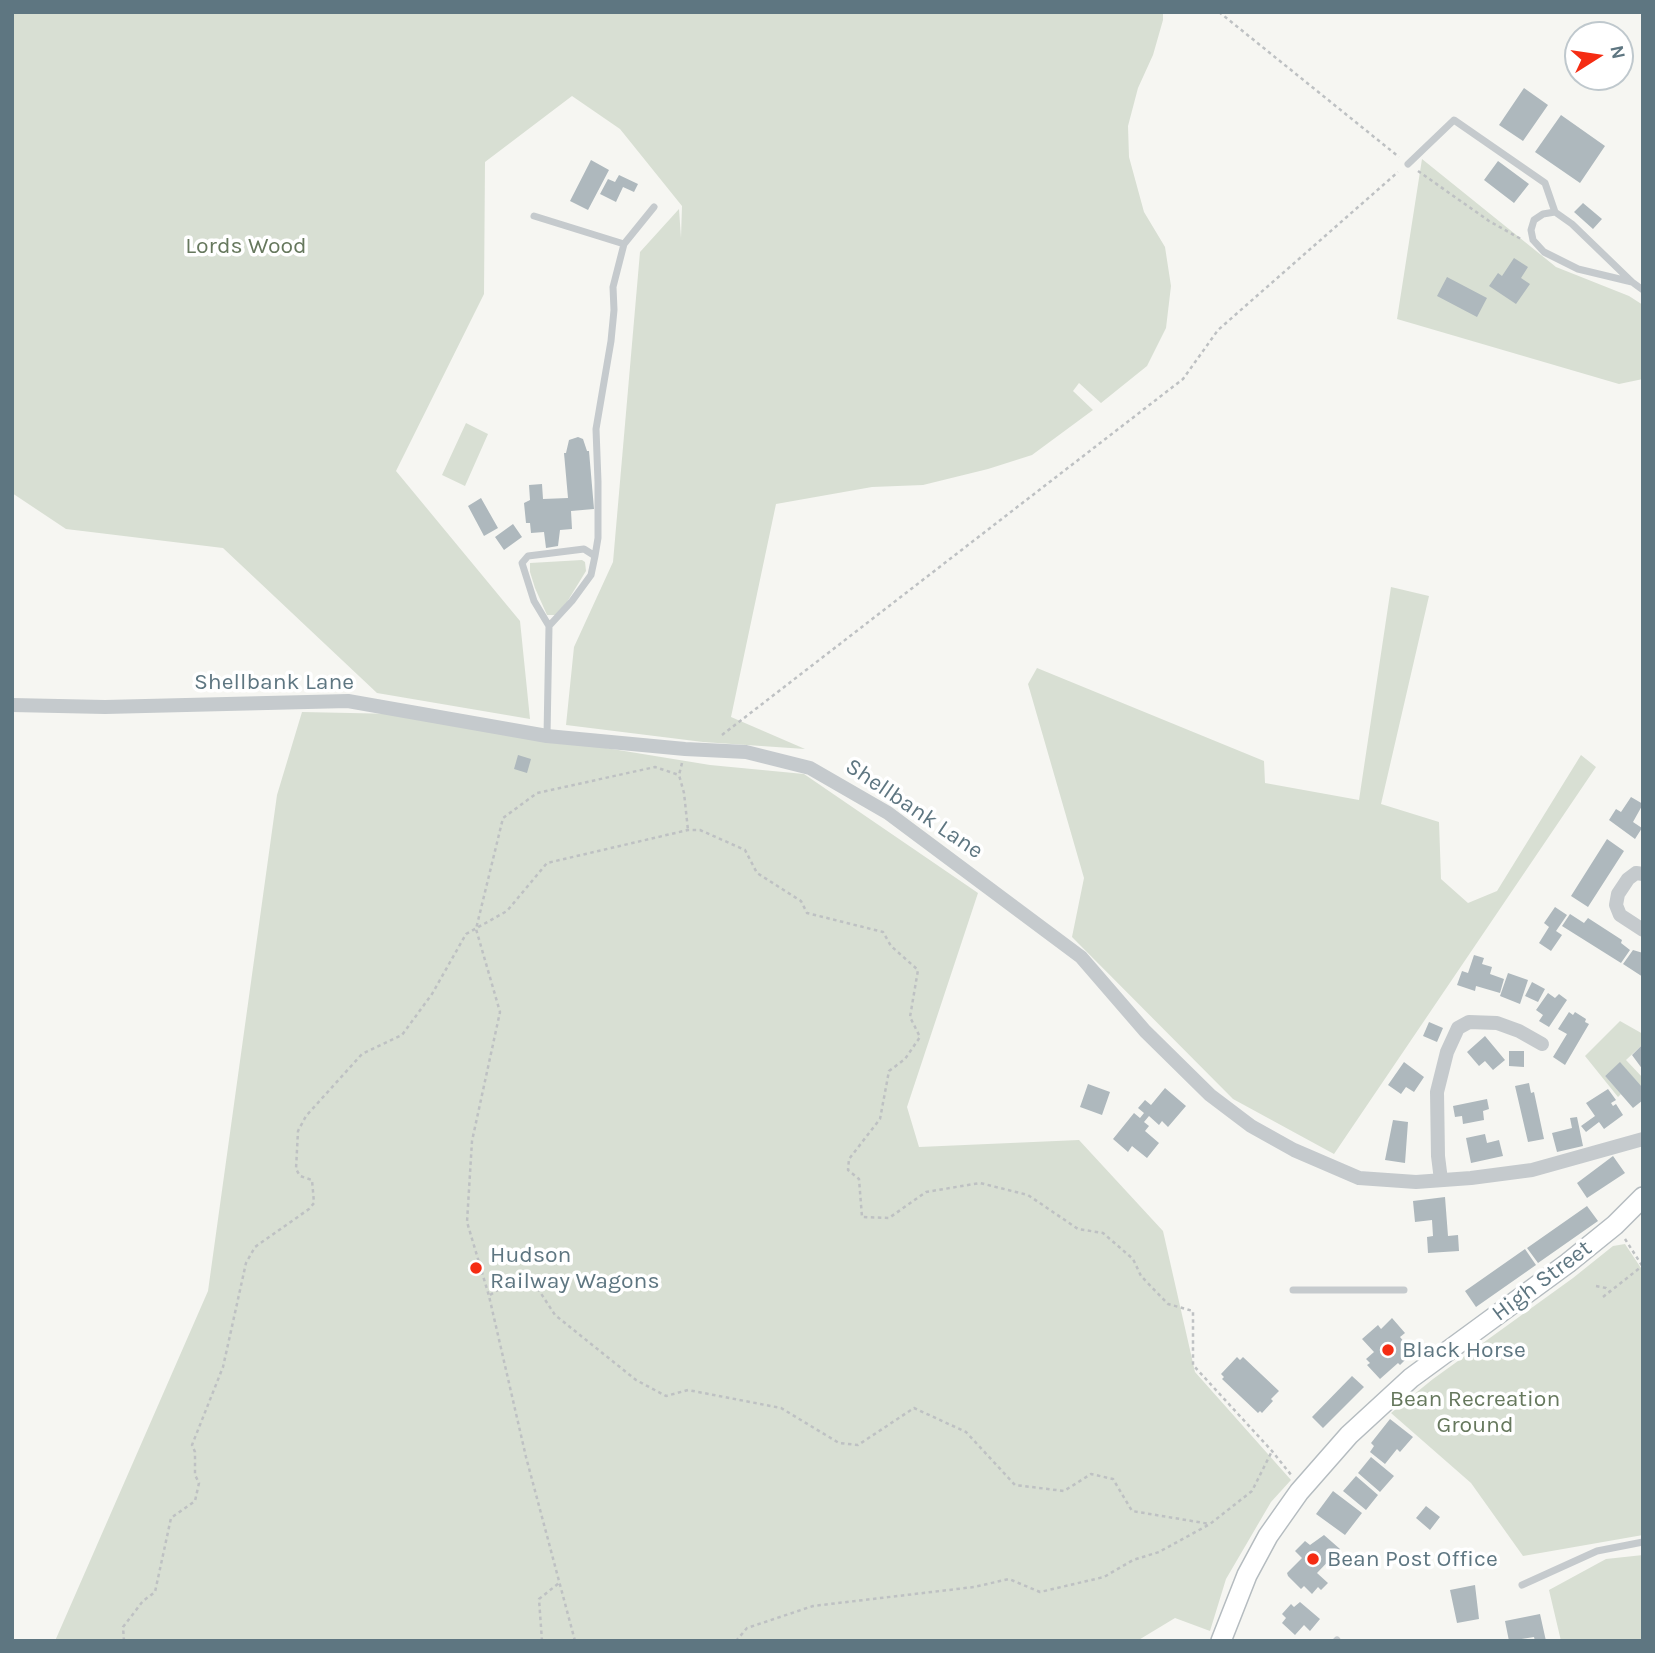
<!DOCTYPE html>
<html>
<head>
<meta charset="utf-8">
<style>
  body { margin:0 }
  #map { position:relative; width:1655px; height:1653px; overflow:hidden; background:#f6f6f2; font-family:Karla,sans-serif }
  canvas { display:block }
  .frame { position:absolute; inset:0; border:14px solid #5e7681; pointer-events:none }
  .north { position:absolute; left:1564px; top:21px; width:70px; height:70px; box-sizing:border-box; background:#fff; border:2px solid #bfc8cd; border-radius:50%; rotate:78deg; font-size:19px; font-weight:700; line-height:28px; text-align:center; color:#5e7681 }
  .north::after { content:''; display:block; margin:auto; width:24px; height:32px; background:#f52c13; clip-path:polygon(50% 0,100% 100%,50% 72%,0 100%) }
</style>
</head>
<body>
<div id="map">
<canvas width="1655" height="1653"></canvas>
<div class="frame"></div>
<div class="north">N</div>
</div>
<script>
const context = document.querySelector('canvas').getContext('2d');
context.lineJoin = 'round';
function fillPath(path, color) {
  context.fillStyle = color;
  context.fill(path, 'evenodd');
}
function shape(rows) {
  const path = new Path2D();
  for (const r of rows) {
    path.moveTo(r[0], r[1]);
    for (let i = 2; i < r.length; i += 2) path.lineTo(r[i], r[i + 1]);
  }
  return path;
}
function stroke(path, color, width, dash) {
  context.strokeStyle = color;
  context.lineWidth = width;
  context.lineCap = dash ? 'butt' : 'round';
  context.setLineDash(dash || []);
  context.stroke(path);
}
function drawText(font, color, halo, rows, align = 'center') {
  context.font = font + ' Karla,sans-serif';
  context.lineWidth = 7;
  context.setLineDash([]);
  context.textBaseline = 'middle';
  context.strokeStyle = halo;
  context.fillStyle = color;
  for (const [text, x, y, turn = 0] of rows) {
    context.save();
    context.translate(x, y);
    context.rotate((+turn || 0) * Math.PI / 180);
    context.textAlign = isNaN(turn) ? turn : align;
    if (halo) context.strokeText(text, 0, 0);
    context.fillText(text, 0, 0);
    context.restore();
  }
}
const green = shape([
  [12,12,1163,12,1163,20,1153,55,1138,88,1128,126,1129,157,1144,212,1165,247,1171,286,1166,328,1147,366,1101,403,1079,383,1073,391,1093,410,1032,455,988,469,923,485,872,487,776,504,731,717,805,749,703,742,566,725,574,647,613,562,640,252,679,209,681,238,682,206,620,129,572,96,485,162,484,294,396,471,520,621,530,719,377,693,223,548,66,529,12,493],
  [1422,159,1556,267,1629,296,1643,305,1643,379,1619,384,1397,319],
  [466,423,488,434,465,486,442,475],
  [582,560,585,562,586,571,567,602,556,615,547,615,535,588,530,572,530,563],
  [1391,587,1429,596,1381,804,1439,822,1441,879,1468,903,1497,891,1581,755,1596,767,1334,1154,1233,1099,1072,937,1084,878,1028,684,1037,668,1264,761,1265,783,1359,800],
  [302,712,398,714,710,765,804,774,978,893,907,1107,919,1147,1079,1140,1163,1231,1195,1372,1291,1480,1271,1502,1226,1579,1210,1631,1175,1618,1137,1641,55,1641,208,1291,277,795],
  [1620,1021,1643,1034,1643,1044,1626,1060,1643,1078,1643,1088,1620,1063,1605,1076,1621,1094,1618,1097,1585,1056],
  [1625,1244,1643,1271,1643,1535,1523,1556,1471,1483,1391,1413,1433,1379,1573,1278,1613,1246],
  [1643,1555,1643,1641,1561,1641,1549,1590,1606,1559]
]);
const building = shape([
  [1524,88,1548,105,1523,141,1499,125],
  [1561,115,1605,146,1580,183,1535,152],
  [591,160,609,170,588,210,570,201],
  [1498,161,1529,184,1514,203,1484,180],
  [619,175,638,184,634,192,623,187,616,202,600,194,608,179,615,182],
  [1583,203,1602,219,1593,229,1574,212],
  [1514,258,1528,267,1521,278,1530,284,1516,304,1489,286,1498,273,1502,276],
  [1447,277,1487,298,1477,317,1437,296],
  [578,437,583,439,587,451,589,451,594,509,571,511,572,529,560,530,558,546,546,548,544,532,531,533,530,523,526,523,524,503,530,500,529,485,542,484,543,499,568,498,564,453,566,453,569,440],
  [481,498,498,528,484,536,468,506],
  [513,524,522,537,504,550,495,537],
  [518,755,531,759,527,773,514,769],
  [1631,797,1643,804,1633,822,1642,828,1635,839,1609,820,1616,809,1621,812],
  [1607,839,1624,851,1588,907,1571,896],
  [1555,907,1567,915,1556,931,1562,935,1551,951,1539,943,1549,927,1544,923],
  [1570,914,1584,923,1588,918,1622,940,1621,943,1630,950,1621,963,1562,926],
  [1633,950,1643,953,1643,977,1623,964],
  [1474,955,1484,958,1482,964,1492,967,1490,974,1504,979,1500,993,1476,986,1475,991,1457,985,1462,971,1468,973],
  [1508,973,1528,980,1520,1004,1500,996],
  [1532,982,1545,989,1538,1002,1525,996],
  [1548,993,1555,998,1559,994,1567,1000,1549,1027,1539,1021,1543,1015,1536,1010],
  [1569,1012,1573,1015,1575,1012,1586,1019,1585,1022,1589,1024,1565,1065,1553,1057,1567,1034,1558,1029],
  [1429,1022,1443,1028,1437,1042,1423,1036],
  [1485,1036,1505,1060,1493,1070,1485,1061,1479,1066,1467,1052],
  [1643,1044,1643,1070,1632,1055],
  [1509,1051,1524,1051,1524,1067,1509,1066],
  [1404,1062,1424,1077,1414,1092,1406,1087,1401,1094,1388,1085],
  [1620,1062,1643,1088,1643,1100,1633,1108,1605,1076],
  [1529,1083,1531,1093,1534,1092,1544,1139,1528,1142,1515,1086],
  [1088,1084,1110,1092,1102,1115,1080,1107],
  [1165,1088,1186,1106,1168,1127,1162,1121,1159,1125,1149,1116,1144,1122,1149,1126,1145,1131,1159,1143,1147,1158,1132,1146,1128,1152,1113,1139,1134,1113,1140,1118,1144,1113,1138,1108,1145,1100,1151,1105],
  [1608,1089,1616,1100,1611,1103,1613,1106,1616,1104,1623,1115,1604,1129,1599,1122,1586,1132,1581,1126,1595,1116,1586,1103],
  [1487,1099,1489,1109,1483,1111,1484,1120,1463,1124,1462,1116,1455,1117,1453,1106],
  [1577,1117,1583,1146,1557,1152,1552,1133,1572,1128,1570,1118],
  [1393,1120,1408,1122,1405,1163,1385,1160],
  [1485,1134,1487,1143,1499,1140,1503,1156,1471,1163,1466,1138],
  [1613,1156,1625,1173,1587,1198,1577,1183],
  [1445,1197,1448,1236,1458,1235,1459,1251,1428,1253,1427,1237,1433,1236,1432,1220,1415,1222,1413,1201],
  [1587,1206,1598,1221,1538,1263,1527,1248],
  [1525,1249,1536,1265,1476,1307,1465,1291],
  [1392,1318,1405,1333,1400,1337,1410,1349,1403,1356,1406,1359,1400,1365,1398,1363,1380,1379,1367,1365,1370,1363,1366,1359,1374,1352,1362,1339,1378,1325,1381,1329],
  [1237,1357,1240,1360,1243,1357,1279,1391,1271,1399,1273,1401,1262,1413,1260,1411,1258,1413,1222,1379,1224,1377,1221,1374],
  [1352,1376,1364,1387,1323,1428,1312,1417],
  [1390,1419,1413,1437,1400,1452,1397,1449,1385,1464,1370,1452,1374,1446,1371,1443],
  [1371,1457,1394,1476,1380,1492,1358,1473],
  [1356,1476,1378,1495,1366,1510,1343,1491],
  [1333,1491,1362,1513,1345,1535,1316,1514],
  [1426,1506,1440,1517,1430,1530,1416,1518],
  [1324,1535,1340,1549,1317,1573,1328,1583,1321,1590,1318,1587,1312,1594,1304,1586,1301,1589,1288,1576,1287,1573,1302,1558,1295,1551,1305,1541,1310,1545],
  [1475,1585,1479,1619,1457,1623,1450,1590],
  [1300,1602,1320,1619,1310,1631,1304,1625,1295,1635,1282,1623,1286,1618,1282,1614,1291,1604,1294,1607],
  [1540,1614,1546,1641,1535,1641,1534,1637,1509,1641,1505,1621]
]);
const path = shape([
  [1219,12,1399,157],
  [1418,171,1489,221,1521,239],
  [722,735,1183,379,1218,330,1398,172],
  [682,763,679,775,684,793,688,830],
  [1625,1239,1643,1267],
  [1596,1286,1606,1288,1609,1291],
  [490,1295,527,1272,555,1315,636,1380,666,1396,688,1390,781,1408,839,1443,858,1445,914,1408,966,1432,1015,1485,1064,1491,1091,1474,1113,1479,1132,1511,1210,1524],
  [1603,1297,1641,1267],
  [124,1641,123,1627,143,1601,155,1592,171,1518,195,1501,199,1483,195,1475,195,1452,192,1445,223,1367,246,1263,255,1247,309,1209,314,1203,312,1180,300,1176,296,1169,298,1131,306,1116,362,1054,402,1035,432,994,466,934,507,911,547,863,688,830,700,830,745,850,757,873,801,901,807,913,883,932,891,946,918,970,910,1017,920,1037,905,1059,889,1071,880,1119,849,1159,848,1170,859,1179,862,1217,889,1218,926,1192,980,1183,1028,1195,1078,1229,1103,1233,1133,1259,1141,1276,1168,1304,1193,1311,1193,1365,1272,1451,1292,1476],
  [542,1641,539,1599,559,1583],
  [575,1641,526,1457,489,1296,467,1222,472,1141,500,1012,476,929,503,818,537,793,655,767,679,775],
  [736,1641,747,1628,813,1606,974,1587,1009,1579,1040,1592,1104,1577,1133,1560,1159,1552,1210,1524,1252,1491,1272,1451]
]);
const service = shape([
  [1408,164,1454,120,1545,183,1555,212],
  [534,216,624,244],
  [1632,282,1572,224,1555,212,1543,214,1534,220,1531,230,1533,240,1544,252,1578,269,1632,282,1643,290],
  [595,556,598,538,598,482,596,429,611,341,614,310,613,287,624,244,654,207],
  [547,736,549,626,534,601,522,563,528,556,584,549,595,556,591,575,572,601,549,626],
  [1293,1290,1404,1290],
  [1522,1585,1597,1551,1643,1542],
  [1336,1641,1337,1640]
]);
const minor = shape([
  [12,705,105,707,348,701,547,736,685,749,746,752,810,768,888,813,1081,957,1145,1031,1210,1095,1251,1126,1294,1150,1359,1178,1416,1182,1471,1178,1532,1170,1643,1139],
  [1643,874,1636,873,1628,879,1618,894,1616,905,1620,915,1643,930],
  [1441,1180,1438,1156,1437,1092,1447,1052,1458,1028,1469,1022,1497,1023,1519,1031,1542,1044]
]);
const secondary = shape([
  [1221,1641,1247,1575,1268,1536,1299,1492,1349,1435,1411,1378,1568,1263,1615,1225,1643,1197]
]);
const markers = [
  [476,1268,7,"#f52c13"],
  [1388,1350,7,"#f52c13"],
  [1313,1559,7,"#f52c13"]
];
const parkNames = [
  ["Lords Wood",246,246],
  ["Bean Recreation",1475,1399],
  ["Ground",1475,1425]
];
const streetNames = [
  ["Shellbank Lane",274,682],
  ["Shellbank Lane",914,809,34],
  ["High Street",1542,1281,-37]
];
const poiNames = [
  ["Hudson",490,1255],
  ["Railway Wagons",490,1281],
  ["Black Horse",1402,1350],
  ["Bean Post Office",1327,1559]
];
fillPath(green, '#d8dfd3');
fillPath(building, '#aeb8bd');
stroke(secondary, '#b5bcc0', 22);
stroke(path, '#bec1c3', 2.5, [3.5, 3.5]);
stroke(service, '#c5cacd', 7);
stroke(minor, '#c5cacd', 14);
stroke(secondary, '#fff', 19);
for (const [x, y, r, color] of markers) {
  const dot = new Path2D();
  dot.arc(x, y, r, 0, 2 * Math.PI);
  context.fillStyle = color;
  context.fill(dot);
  stroke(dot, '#fff', 2.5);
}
drawText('23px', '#66785d', '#fff', parkNames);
drawText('23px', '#5e7681', '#fff', streetNames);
drawText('23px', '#5e7681', '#fff', poiNames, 'left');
</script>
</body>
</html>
